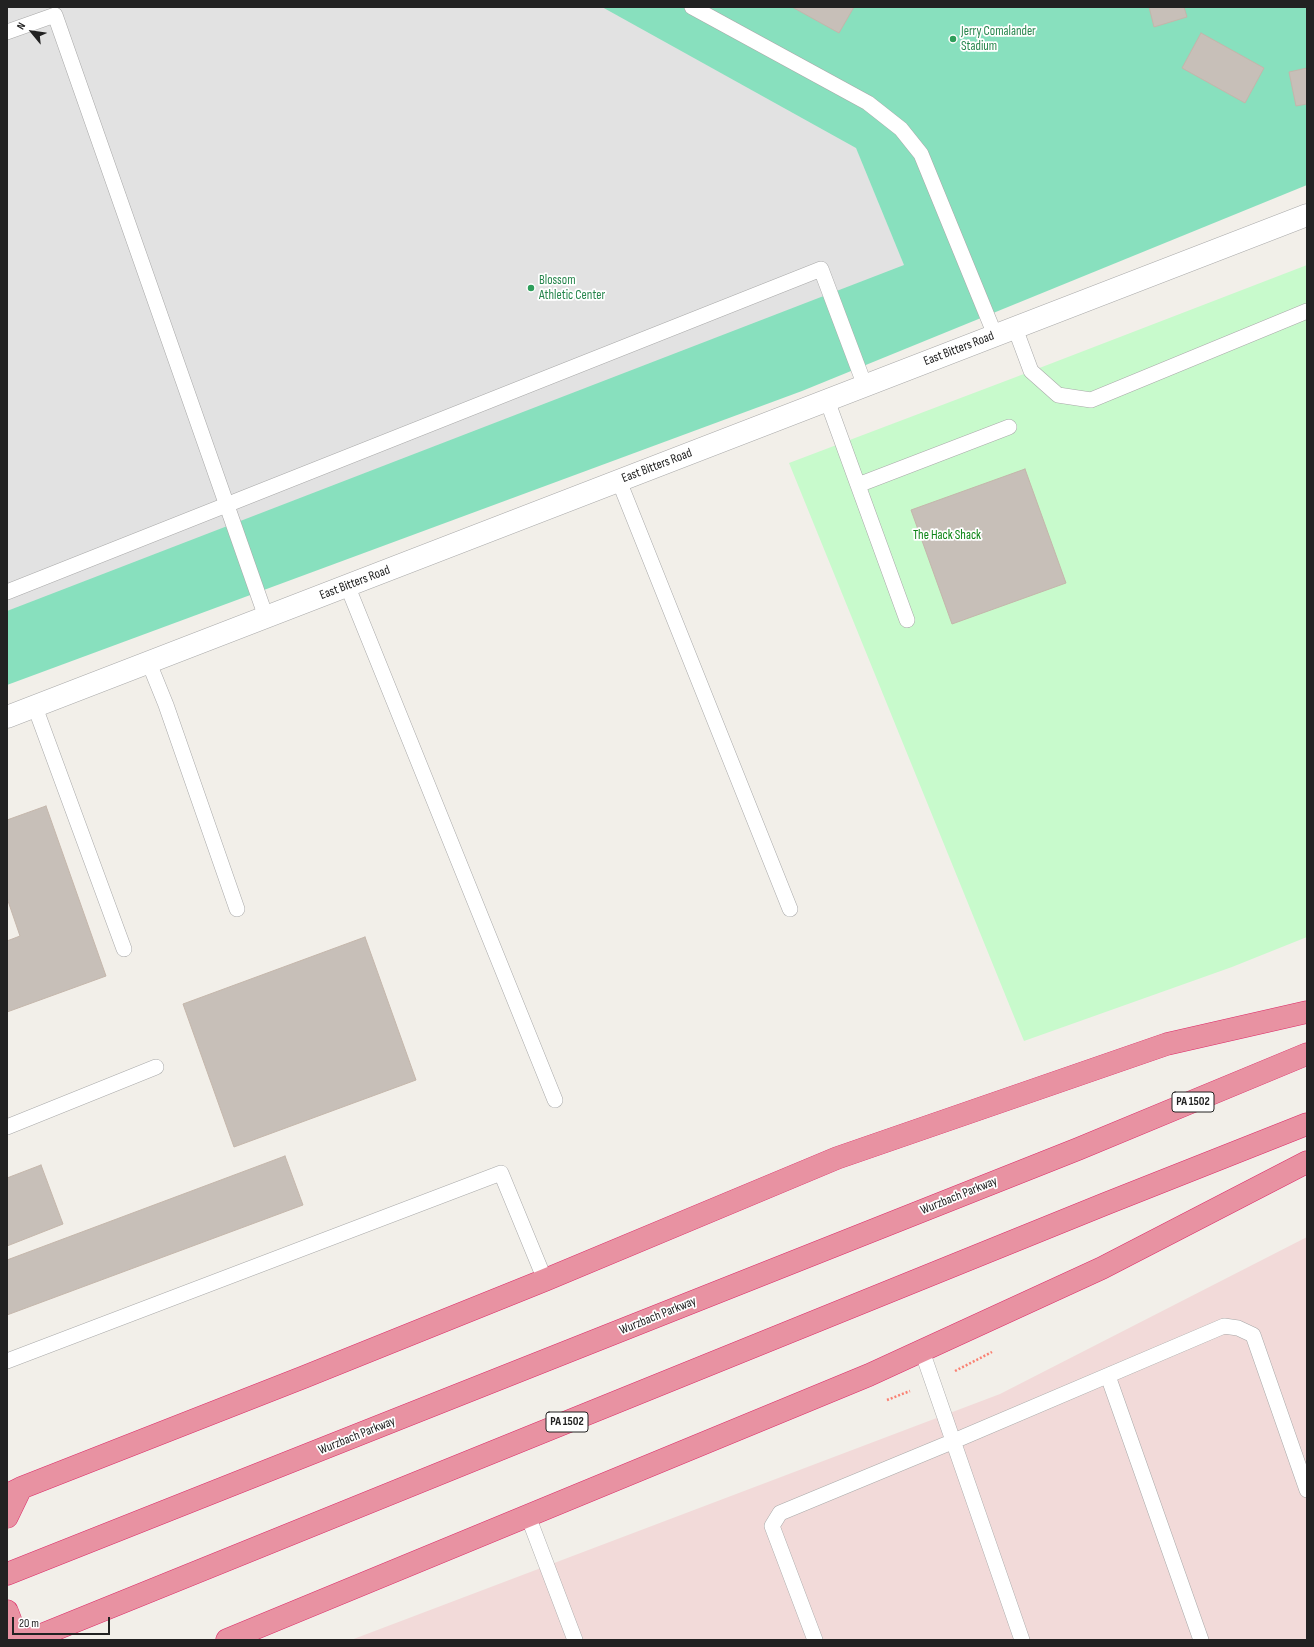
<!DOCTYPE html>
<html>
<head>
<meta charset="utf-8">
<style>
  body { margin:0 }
  #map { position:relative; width:1314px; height:1647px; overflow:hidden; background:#f2efe9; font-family:"Sofia Sans Condensed",sans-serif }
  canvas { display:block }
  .frame { position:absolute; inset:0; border:8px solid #222; pointer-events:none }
  .north { position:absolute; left:12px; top:12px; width:40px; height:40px; -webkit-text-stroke:3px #fff; paint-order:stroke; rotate:299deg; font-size:11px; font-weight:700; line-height:16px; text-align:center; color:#222 }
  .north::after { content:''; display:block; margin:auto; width:14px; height:18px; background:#222; clip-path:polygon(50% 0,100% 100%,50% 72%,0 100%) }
  .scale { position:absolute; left:12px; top:1617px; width:98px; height:18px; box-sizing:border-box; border:2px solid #222; border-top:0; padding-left:5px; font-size:12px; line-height:14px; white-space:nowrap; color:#222; -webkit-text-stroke:3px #fff; paint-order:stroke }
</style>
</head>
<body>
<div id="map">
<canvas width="1314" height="1647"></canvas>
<div class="frame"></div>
<div class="north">N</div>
<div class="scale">20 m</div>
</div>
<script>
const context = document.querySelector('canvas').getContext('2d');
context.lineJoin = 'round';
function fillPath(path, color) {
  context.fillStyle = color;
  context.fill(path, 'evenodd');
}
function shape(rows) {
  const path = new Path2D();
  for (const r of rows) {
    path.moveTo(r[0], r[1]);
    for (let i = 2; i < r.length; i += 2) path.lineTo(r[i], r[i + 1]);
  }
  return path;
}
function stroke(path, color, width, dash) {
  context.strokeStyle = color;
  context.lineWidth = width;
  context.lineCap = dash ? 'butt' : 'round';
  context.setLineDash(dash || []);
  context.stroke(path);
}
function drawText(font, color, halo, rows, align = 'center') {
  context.font = font + ' "Sofia Sans Condensed",sans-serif';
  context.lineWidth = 3.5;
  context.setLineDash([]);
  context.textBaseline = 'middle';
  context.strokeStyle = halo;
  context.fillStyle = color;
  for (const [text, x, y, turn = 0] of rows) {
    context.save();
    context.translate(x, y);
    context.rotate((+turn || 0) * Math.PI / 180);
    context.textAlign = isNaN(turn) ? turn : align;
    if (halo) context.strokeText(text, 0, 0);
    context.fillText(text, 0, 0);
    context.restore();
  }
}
const commercial = shape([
  [1307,1237,1307,1640,351,1640,1000,1394]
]);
const park = shape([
  [1307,265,1307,937,1232,967,1024,1041,789,463,1016,377]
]);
const pitch = shape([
  [7,7,1307,7,1307,185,802,391,7,685]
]);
const parking = shape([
  [7,7,602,7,856,148,904,265,7,611]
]);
const building = shape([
  [792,7,854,7,839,33,792,7],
  [1149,7,1184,7,1187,17,1154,27,1149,7],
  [1201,33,1264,68,1245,103,1182,68,1201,33],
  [1307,68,1307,104,1296,106,1289,72,1307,68],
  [1025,469,1066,583,952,624,911,510,1025,469],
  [46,806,106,976,7,1012,7,941,20,936,7,898,7,820,46,806],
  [365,937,416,1080,234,1147,183,1004,365,937],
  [285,1156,303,1205,7,1315,7,1260,285,1156],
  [41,1165,63,1224,7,1246,7,1178,41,1165]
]);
const path = shape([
  [955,1371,992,1352],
  [887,1400,910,1391]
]);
const lane = shape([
  [692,7,868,103,901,129,921,154,995,335],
  [7,32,55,15,266,617],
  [1015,328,1031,371,1058,395,1091,400,1307,311],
  [827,400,907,620],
  [619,481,790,909],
  [858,485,1009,427],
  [347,585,555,1100],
  [7,592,821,269,865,386],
  [149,663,166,705,237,909],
  [35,707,124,949],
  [7,1127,156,1067],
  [922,1351,1022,1640],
  [7,1361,501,1173,545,1280],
  [1108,1376,1201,1640],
  [528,1516,575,1640],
  [815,1640,772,1526,780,1513,954,1441,1224,1326,1238,1328,1253,1335,1307,1490]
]);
const street = shape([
  [7,717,1307,215]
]);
const highway = shape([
  [7,1495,21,1488,304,1377,545,1280,837,1158,1167,1044,1307,1012],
  [7,1517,21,1488],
  [7,1574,1078,1149,1307,1054],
  [7,1611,18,1640],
  [29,1640,1105,1204,1307,1124],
  [227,1640,869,1375,1102,1268,1307,1162]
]);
const markers = [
  [953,39,4,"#2e9e5b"],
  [531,288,4,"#2e9e5b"]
];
const shields = [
  [1193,1102,42],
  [567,1422,42]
];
const shieldNames = [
  ["PA 1502",1193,1102],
  ["PA 1502",567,1422]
];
const leisureNames = [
  ["Jerry Comalander",961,32],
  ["Stadium",961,47],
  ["Blossom",539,281],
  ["Athletic Center",539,296]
];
const streetNames = [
  ["East Bitters Road",959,349,-21],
  ["East Bitters Road",657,466,-21],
  ["East Bitters Road",355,583,-21],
  ["Wurzbach Parkway",959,1196,-22],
  ["Wurzbach Parkway",658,1316,-22],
  ["Wurzbach Parkway",357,1436,-22]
];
const parkNames = [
  ["The Hack Shack",947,536]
];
fillPath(commercial, '#f2dad9');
fillPath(park, '#c8facc');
fillPath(pitch, '#88e0be');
fillPath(parking, '#e2e2e2');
fillPath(building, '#c7bfb8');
stroke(building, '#c4b6ab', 1);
stroke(lane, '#a9a9a9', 16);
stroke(street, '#a9a9a9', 23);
stroke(highway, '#dc2a67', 23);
stroke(path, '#fa8072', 2.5, [2, 2]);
stroke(lane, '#fff', 15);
stroke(street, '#fff', 22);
stroke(highway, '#e892a2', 22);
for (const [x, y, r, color] of markers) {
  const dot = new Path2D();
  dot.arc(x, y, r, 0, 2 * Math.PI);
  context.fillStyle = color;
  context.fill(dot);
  stroke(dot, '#fff', 1.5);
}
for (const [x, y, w] of shields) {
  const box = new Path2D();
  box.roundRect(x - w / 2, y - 10, w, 20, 3);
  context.fillStyle = '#fff';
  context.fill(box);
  stroke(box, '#222', 1);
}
drawText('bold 12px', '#222', null, shieldNames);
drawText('13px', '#27864d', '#fff', leisureNames, 'left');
drawText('13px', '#222', '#fff', streetNames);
drawText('13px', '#0c8416', '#fff', parkNames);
</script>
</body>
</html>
